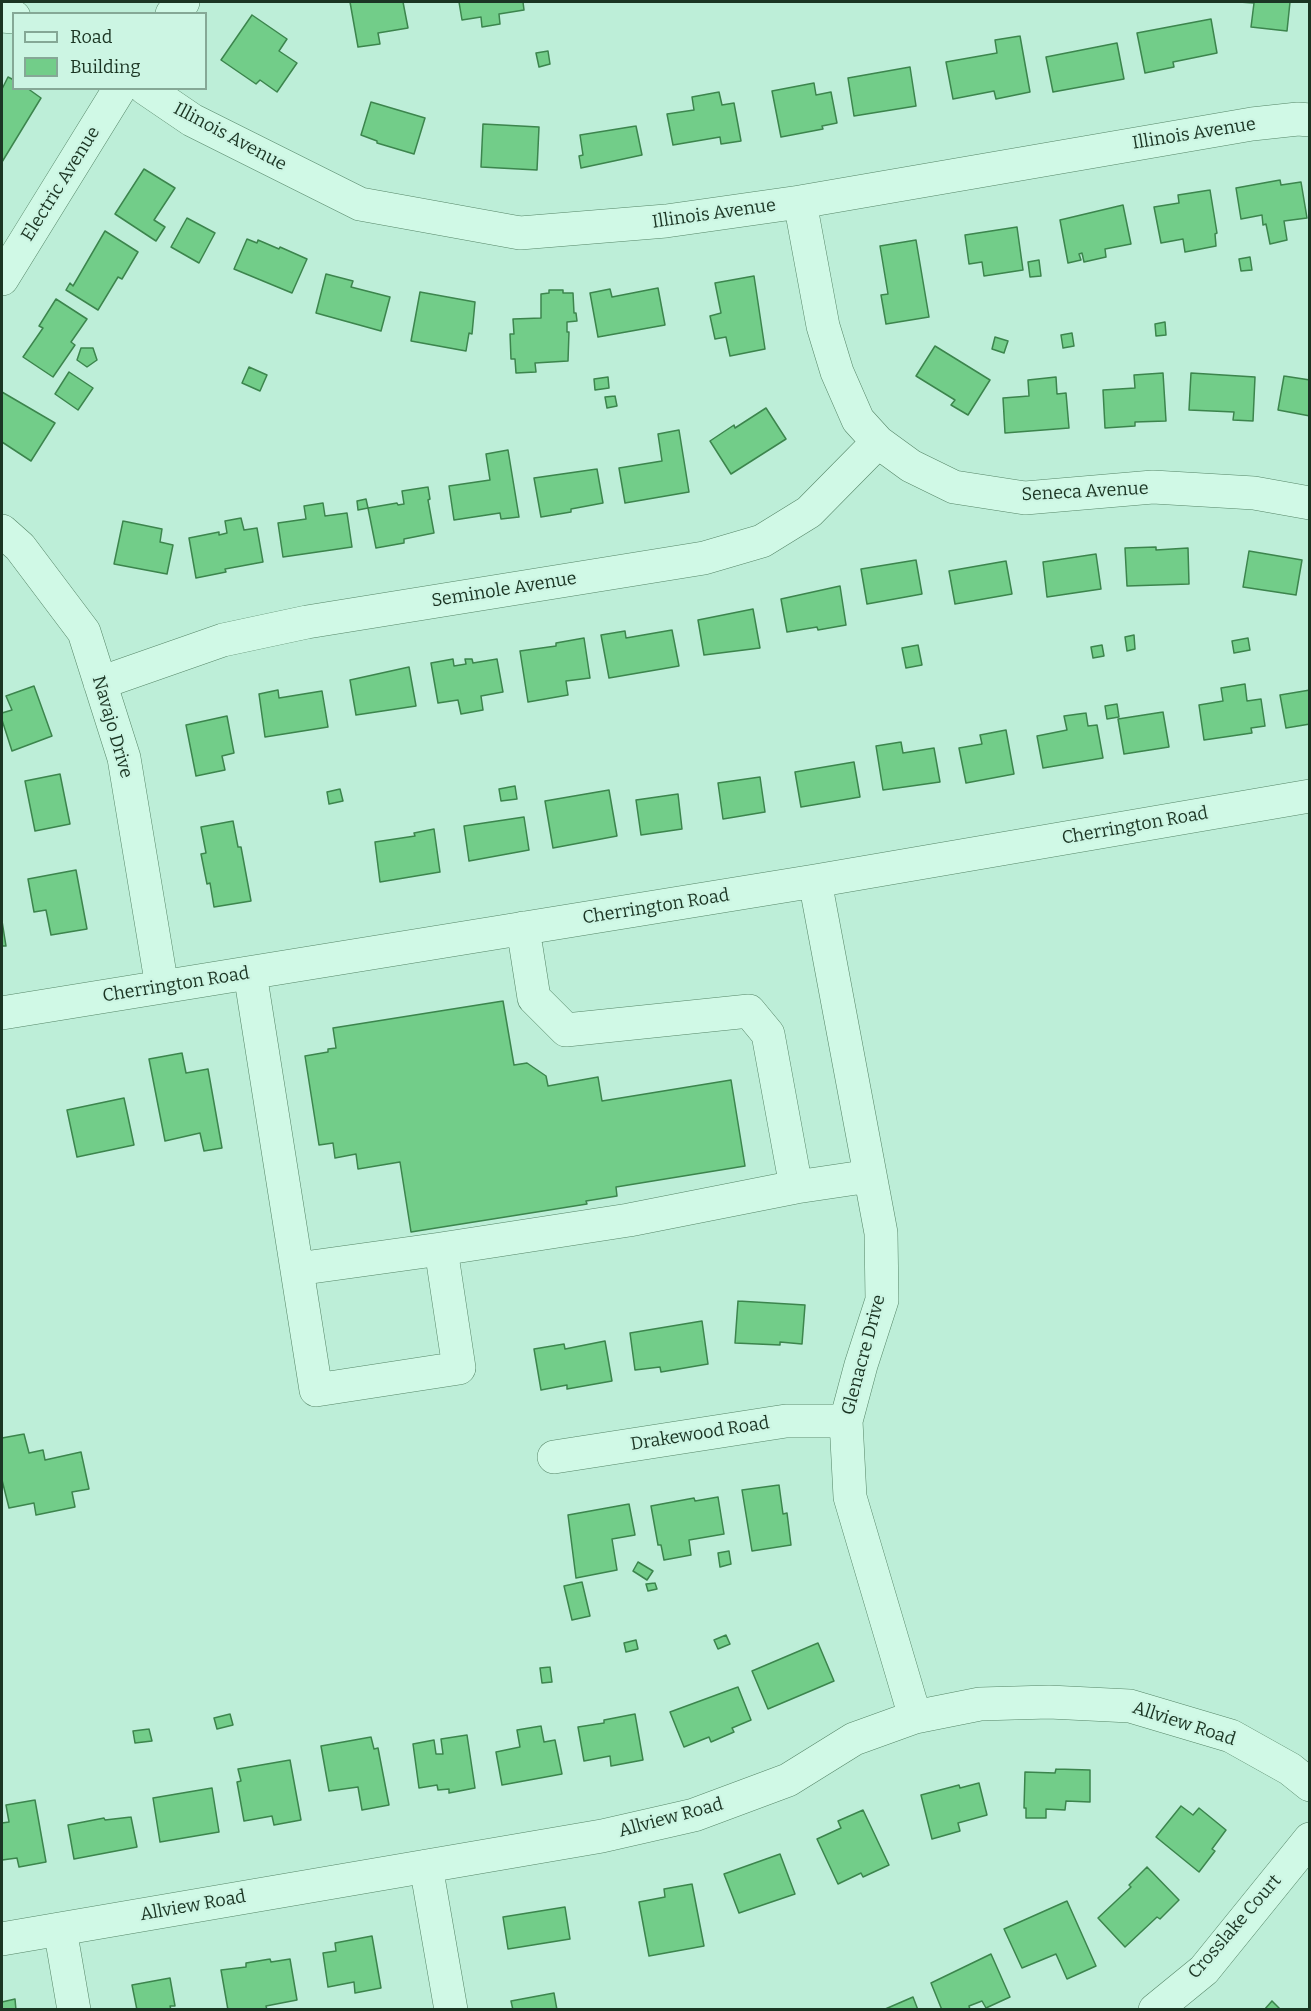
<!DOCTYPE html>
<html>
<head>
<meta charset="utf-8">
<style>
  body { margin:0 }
  #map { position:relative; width:1311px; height:2011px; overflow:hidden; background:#bdeed8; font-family:Bitter,serif }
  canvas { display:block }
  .frame { position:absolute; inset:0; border:3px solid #1b3523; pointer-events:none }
  .legend { position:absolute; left:12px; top:12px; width:195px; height:78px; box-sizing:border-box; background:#ccf5e3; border:2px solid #85a896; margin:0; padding:8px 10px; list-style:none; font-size:18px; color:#1b3523 }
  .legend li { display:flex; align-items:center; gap:12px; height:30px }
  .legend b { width:30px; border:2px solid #85a896 }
</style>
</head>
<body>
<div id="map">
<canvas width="1311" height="2011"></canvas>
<div class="frame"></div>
<ul class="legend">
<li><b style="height:8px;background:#d0f9e6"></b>Road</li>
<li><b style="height:16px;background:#72cd89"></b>Building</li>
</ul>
</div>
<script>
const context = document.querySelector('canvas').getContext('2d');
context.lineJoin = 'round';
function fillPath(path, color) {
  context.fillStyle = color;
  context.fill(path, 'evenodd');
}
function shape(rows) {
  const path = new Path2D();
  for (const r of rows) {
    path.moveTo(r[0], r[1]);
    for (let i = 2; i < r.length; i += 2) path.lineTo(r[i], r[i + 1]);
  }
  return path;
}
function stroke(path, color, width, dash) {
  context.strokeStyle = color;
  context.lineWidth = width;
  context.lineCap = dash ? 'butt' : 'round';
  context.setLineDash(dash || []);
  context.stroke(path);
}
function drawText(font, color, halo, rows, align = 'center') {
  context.font = font + ' Bitter,serif';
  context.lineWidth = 4.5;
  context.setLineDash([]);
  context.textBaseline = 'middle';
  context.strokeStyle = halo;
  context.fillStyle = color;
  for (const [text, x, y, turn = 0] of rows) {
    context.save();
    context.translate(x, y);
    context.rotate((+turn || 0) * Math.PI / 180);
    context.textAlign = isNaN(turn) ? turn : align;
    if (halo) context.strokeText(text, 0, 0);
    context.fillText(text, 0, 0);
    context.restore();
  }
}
const building = shape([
  [350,2,403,2,408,28,378,33,380,44,358,47,350,2],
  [459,2,523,2,524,10,499,14,500,24,482,27,481,17,462,20,459,2],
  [1239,2,1290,2,1287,31,1251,27,1254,3,1239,2],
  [252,15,287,39,279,51,297,63,277,92,260,80,256,84,221,60,252,15],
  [1211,19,1217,53,1173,62,1174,67,1145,73,1137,33,1211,19],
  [1020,36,1030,92,996,99,994,91,953,99,946,62,997,53,995,40,1020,36],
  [1117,43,1124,79,1053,92,1046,57,1117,43],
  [548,51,550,64,539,67,536,53,548,51],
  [910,67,916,106,854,116,848,78,910,67],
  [8,77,14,80,14,88,27,88,41,98,2,162,2,89,8,77],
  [814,83,816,95,831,92,837,123,822,126,823,129,781,137,772,91,814,83],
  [719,92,722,105,734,103,741,141,721,144,720,137,673,145,667,114,694,110,692,97,719,92],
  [371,102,425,118,414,154,377,143,377,141,361,135,371,102],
  [483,124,539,127,537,170,481,167,483,124],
  [636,126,642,155,581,168,579,156,583,155,580,135,636,126],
  [144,169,175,188,154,220,165,227,156,241,115,214,144,169],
  [1280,180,1281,185,1301,182,1307,218,1284,221,1287,240,1270,244,1266,224,1263,225,1262,215,1241,219,1236,188,1280,180],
  [1210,190,1217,233,1215,234,1216,246,1185,252,1183,239,1161,243,1154,207,1179,203,1178,195,1210,190],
  [1123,205,1131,244,1105,249,1106,257,1084,262,1082,253,1079,254,1081,260,1068,263,1060,220,1123,205],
  [187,218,215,233,199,263,171,247,187,218],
  [1017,227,1023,270,984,276,982,262,969,264,965,235,1017,227],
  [105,231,138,252,122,279,118,277,98,310,66,290,70,283,73,286,105,231],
  [247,239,257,243,258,240,279,249,280,247,307,259,292,293,234,269,247,239],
  [916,240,929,317,886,324,881,295,888,294,880,246,916,240],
  [1250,257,1252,270,1241,271,1239,259,1250,257],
  [1039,260,1041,276,1030,277,1028,262,1039,260],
  [326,274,353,281,351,287,390,297,381,331,316,313,326,274],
  [754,276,765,349,730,356,726,337,715,339,710,316,721,313,715,283,754,276],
  [658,288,665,325,598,337,590,293,610,289,612,297,658,288],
  [549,290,563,290,563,293,573,293,574,313,576,313,577,321,567,322,567,332,569,332,568,361,535,363,536,372,516,373,515,359,511,359,510,334,514,334,513,319,541,318,541,294,549,293,549,290],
  [420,292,475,302,472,334,469,333,466,351,411,341,420,292],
  [56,299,87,319,71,342,75,345,53,377,23,357,43,328,39,326,56,299],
  [1165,322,1166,335,1156,336,1155,324,1165,322],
  [1072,333,1074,346,1063,348,1061,335,1072,333],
  [995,337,1008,341,1004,353,992,349,995,337],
  [935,346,990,380,968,415,951,405,955,400,916,376,935,346],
  [81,348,93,348,97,360,87,367,77,360,81,348],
  [249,367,267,375,260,391,242,383,249,367],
  [69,372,93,388,78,410,55,394,69,372],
  [1163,373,1166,421,1135,422,1135,426,1105,428,1103,390,1135,388,1134,375,1163,373],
  [1191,373,1255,377,1253,421,1233,420,1234,412,1189,410,1191,373],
  [1284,376,1310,380,1310,416,1278,410,1284,376],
  [608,377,609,388,595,390,594,379,608,377],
  [1056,377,1057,394,1066,393,1069,428,1005,433,1003,398,1029,396,1028,380,1056,377],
  [2,392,55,423,31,461,2,442,2,392],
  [615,396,617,406,607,408,605,397,615,396],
  [766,408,786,439,731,474,710,441,734,425,735,428,766,408],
  [679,430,689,492,625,503,619,468,662,461,658,434,679,430],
  [508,450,519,517,501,519,500,513,454,520,449,486,490,480,486,454,508,450],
  [597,469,603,503,571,509,571,512,541,517,534,478,597,469],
  [428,487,430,499,428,500,434,533,404,539,404,543,376,548,368,508,397,503,398,505,404,504,402,491,428,487],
  [366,499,368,508,358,510,357,501,366,499],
  [323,503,325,516,347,513,352,547,283,557,278,523,306,519,304,506,323,503],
  [241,518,244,530,257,528,263,562,225,569,226,572,196,578,189,538,219,532,219,535,227,533,225,521,241,518],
  [123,521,162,529,160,542,173,545,167,574,114,564,123,521],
  [1156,547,1156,550,1188,548,1189,584,1127,586,1125,548,1156,547],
  [1249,551,1302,560,1296,595,1243,587,1249,551],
  [1096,554,1101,589,1047,597,1043,562,1096,554],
  [916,560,922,594,867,604,861,569,916,560],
  [1006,561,1012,594,955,604,949,571,1006,561],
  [840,586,846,625,818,630,817,627,787,632,781,599,840,586],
  [753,609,760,648,704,655,698,620,753,609],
  [672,630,679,666,609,678,601,635,625,631,626,638,672,630],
  [1134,635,1135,649,1127,651,1125,637,1134,635],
  [584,638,590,678,566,681,568,695,528,702,520,651,556,646,556,643,584,638],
  [1248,638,1250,650,1234,653,1232,641,1248,638],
  [918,645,922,665,906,668,902,648,918,645],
  [1102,645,1104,656,1093,658,1091,647,1102,645],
  [453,659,454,666,466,664,465,659,472,659,473,663,497,659,503,692,481,696,483,710,461,714,458,700,438,703,431,663,453,659],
  [409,667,416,706,356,715,350,680,409,667],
  [1245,684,1247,701,1261,699,1265,726,1251,728,1252,733,1204,740,1199,705,1223,701,1221,688,1245,684],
  [34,686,52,736,12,751,2,720,2,713,12,710,6,696,34,686],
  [278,690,279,698,322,691,328,727,265,737,259,694,278,690],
  [1310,690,1310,724,1286,728,1280,695,1310,690],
  [1117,704,1119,717,1107,719,1105,706,1117,704],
  [1163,712,1169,747,1124,754,1118,719,1163,712],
  [1086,713,1088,726,1097,725,1103,758,1043,768,1037,736,1067,730,1064,716,1086,713],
  [227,716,234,753,222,756,225,770,196,776,186,725,227,716],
  [1006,730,1014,774,966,783,959,748,982,744,980,735,1006,730],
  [901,742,903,753,934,748,940,782,883,790,876,746,901,742],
  [854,762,860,797,801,807,795,772,854,762],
  [60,774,70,824,35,831,25,781,60,774],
  [760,777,765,812,723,819,718,783,760,777],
  [515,786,517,799,501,801,499,789,515,786],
  [340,789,343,801,329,804,327,792,340,789],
  [609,790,617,836,553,848,545,801,609,790],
  [678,794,682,829,641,835,636,800,678,794],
  [524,817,529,850,469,861,464,826,524,817],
  [233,821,238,847,241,847,251,901,214,907,210,883,207,884,201,854,206,853,201,827,233,821],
  [434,829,440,872,380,882,375,842,415,836,414,833,434,829],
  [76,870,87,929,51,935,46,910,34,912,28,879,76,870],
  [2,921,6,946,2,946,2,921],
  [503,1001,514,1065,527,1063,546,1076,548,1086,598,1077,602,1101,731,1080,745,1166,616,1187,617,1196,586,1201,587,1204,411,1232,400,1162,358,1169,356,1154,335,1158,333,1143,319,1145,305,1056,328,1052,328,1049,336,1048,333,1028,503,1001],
  [182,1053,186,1073,208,1069,222,1148,204,1151,200,1133,165,1141,149,1059,182,1053],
  [124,1098,134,1145,77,1157,67,1110,124,1098],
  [738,1301,805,1305,802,1344,780,1342,780,1345,735,1343,738,1301],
  [702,1321,708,1364,661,1372,660,1367,635,1370,630,1333,702,1321],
  [605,1341,612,1381,567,1389,567,1385,541,1390,534,1349,564,1344,565,1349,605,1341],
  [24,1434,29,1453,43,1450,45,1460,81,1452,89,1489,72,1492,75,1507,36,1515,34,1503,9,1508,2,1480,2,1438,24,1434],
  [779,1485,783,1514,787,1513,791,1545,752,1551,742,1490,779,1485],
  [718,1497,724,1534,689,1540,691,1555,664,1560,661,1545,658,1545,651,1506,694,1498,695,1501,718,1497],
  [629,1504,635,1535,612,1539,617,1570,576,1578,568,1515,629,1504],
  [729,1551,731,1564,720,1567,718,1553,729,1551],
  [638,1562,653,1571,647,1580,633,1571,638,1562],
  [582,1582,590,1616,572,1620,564,1586,582,1582],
  [655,1583,657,1589,648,1591,646,1584,655,1583],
  [726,1635,730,1644,718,1649,714,1640,726,1635],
  [636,1640,638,1649,626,1652,624,1643,636,1640],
  [818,1643,834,1681,768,1709,752,1671,818,1643],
  [550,1667,552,1682,542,1683,540,1668,550,1667],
  [738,1687,751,1720,732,1728,734,1732,711,1742,709,1737,684,1747,670,1712,738,1687],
  [230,1714,233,1725,217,1729,214,1718,230,1714],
  [635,1714,643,1760,611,1766,610,1756,584,1761,578,1727,604,1723,604,1720,635,1714],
  [541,1726,544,1742,555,1740,562,1774,502,1785,496,1752,520,1747,517,1730,541,1726],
  [149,1729,152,1741,135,1743,133,1731,149,1729],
  [467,1735,475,1788,449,1793,449,1789,438,1790,437,1785,419,1788,413,1744,434,1740,436,1754,443,1754,441,1739,467,1735],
  [371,1737,374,1749,378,1748,389,1805,362,1810,358,1787,329,1791,321,1746,371,1737],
  [290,1760,301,1820,274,1825,272,1816,244,1821,237,1782,241,1781,238,1769,290,1760],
  [1056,1769,1090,1770,1090,1802,1066,1801,1065,1810,1046,1809,1046,1818,1026,1818,1026,1808,1024,1808,1025,1772,1055,1773,1056,1769],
  [979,1783,987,1815,958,1823,960,1831,932,1839,921,1795,959,1785,960,1788,979,1783],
  [212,1788,219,1832,160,1842,153,1798,212,1788],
  [35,1800,46,1862,19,1867,17,1858,2,1860,2,1823,9,1822,6,1805,35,1800],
  [1181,1806,1193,1815,1199,1808,1226,1830,1212,1849,1215,1851,1199,1872,1156,1837,1181,1806],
  [863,1810,889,1865,863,1877,861,1873,838,1884,817,1839,841,1828,838,1821,863,1810],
  [131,1817,137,1847,74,1859,68,1825,104,1818,105,1820,131,1817],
  [780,1854,795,1894,739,1913,724,1874,780,1854],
  [1147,1867,1179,1900,1160,1919,1157,1917,1125,1947,1098,1918,1131,1887,1129,1885,1147,1867],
  [692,1884,704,1946,649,1956,639,1902,665,1897,664,1889,692,1884],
  [1067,1901,1096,1966,1067,1979,1056,1954,1022,1968,1004,1929,1067,1901],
  [565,1907,570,1939,508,1949,503,1917,565,1907],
  [372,1936,381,1988,355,1993,354,1982,328,1987,323,1953,336,1951,335,1943,372,1936],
  [991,1954,1010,1997,986,2008,982,2001,969,2006,970,2010,942,2010,931,1983,991,1954],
  [270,1959,271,1962,290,1959,297,2000,266,2006,267,2010,228,2010,221,1970,246,1967,246,1963,270,1959],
  [170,1978,175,2006,170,2006,171,2010,137,2010,132,1985,170,1978],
  [554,1993,557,2010,513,2010,511,2001,554,1993],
  [913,1997,918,2010,883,2010,913,1997],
  [15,1999,16,2010,2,2010,2,2002,15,1999],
  [1272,2001,1281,2010,1264,2010,1272,2001]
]);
const minor = shape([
  [172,14,183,2],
  [2,16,14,17],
  [145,88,192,120,360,204,520,233,666,221,800,202,1252,124,1298,119,1310,120],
  [800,202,823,326,837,372,858,420,878,442,911,466,954,487,1025,498,1153,487,1254,493,1310,503],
  [2,279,120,88],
  [2,531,20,547,84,632,124,758,162,987],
  [100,683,223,640,307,622,704,558,762,541,809,512,878,442],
  [815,881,881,1233,882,1300,861,1365,846,1421,850,1497,915,1717],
  [523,928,534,998,566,1030,749,1011,768,1034,796,1187,870,1176],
  [250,973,316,1390,459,1368,441,1249,629,1220,796,1187],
  [2,1013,815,881,1310,796],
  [297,1269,441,1249],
  [554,1457,786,1421,846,1421],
  [426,1866,451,2010],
  [60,1929,74,2010],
  [2,1939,602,1836,694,1815,788,1780,854,1739,915,1717,980,1704,1049,1702,1130,1706,1231,1736,1290,1769,1310,1785],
  [1155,2010,1204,1970,1310,1839]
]);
const streetNames = [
  ["Illinois Avenue",1194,134,-9],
  ["Illinois Avenue",230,137,28],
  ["Electric Avenue",61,184,-58],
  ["Illinois Avenue",714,214,-8],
  ["Seneca Avenue",1085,492,-3],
  ["Seminole Avenue",504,590,-9],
  ["Navajo Drive",112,727,74],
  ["Cherrington Road",1135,826,-10],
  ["Cherrington Road",656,907,-9],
  ["Cherrington Road",176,985,-9],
  ["Glenacre Drive",864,1355,-75],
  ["Drakewood Road",700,1434,-9],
  ["Allview Road",1184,1724,18],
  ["Allview Road",671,1818,-15],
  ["Allview Road",193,1906,-10],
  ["Crosslake Court",1235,1927,-49]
];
fillPath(building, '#72cd89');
stroke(building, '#3c854d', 1.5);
stroke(minor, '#568668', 34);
stroke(minor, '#d0f9e6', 33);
drawText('18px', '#1b3523', '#ccf5e3', streetNames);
</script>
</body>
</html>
